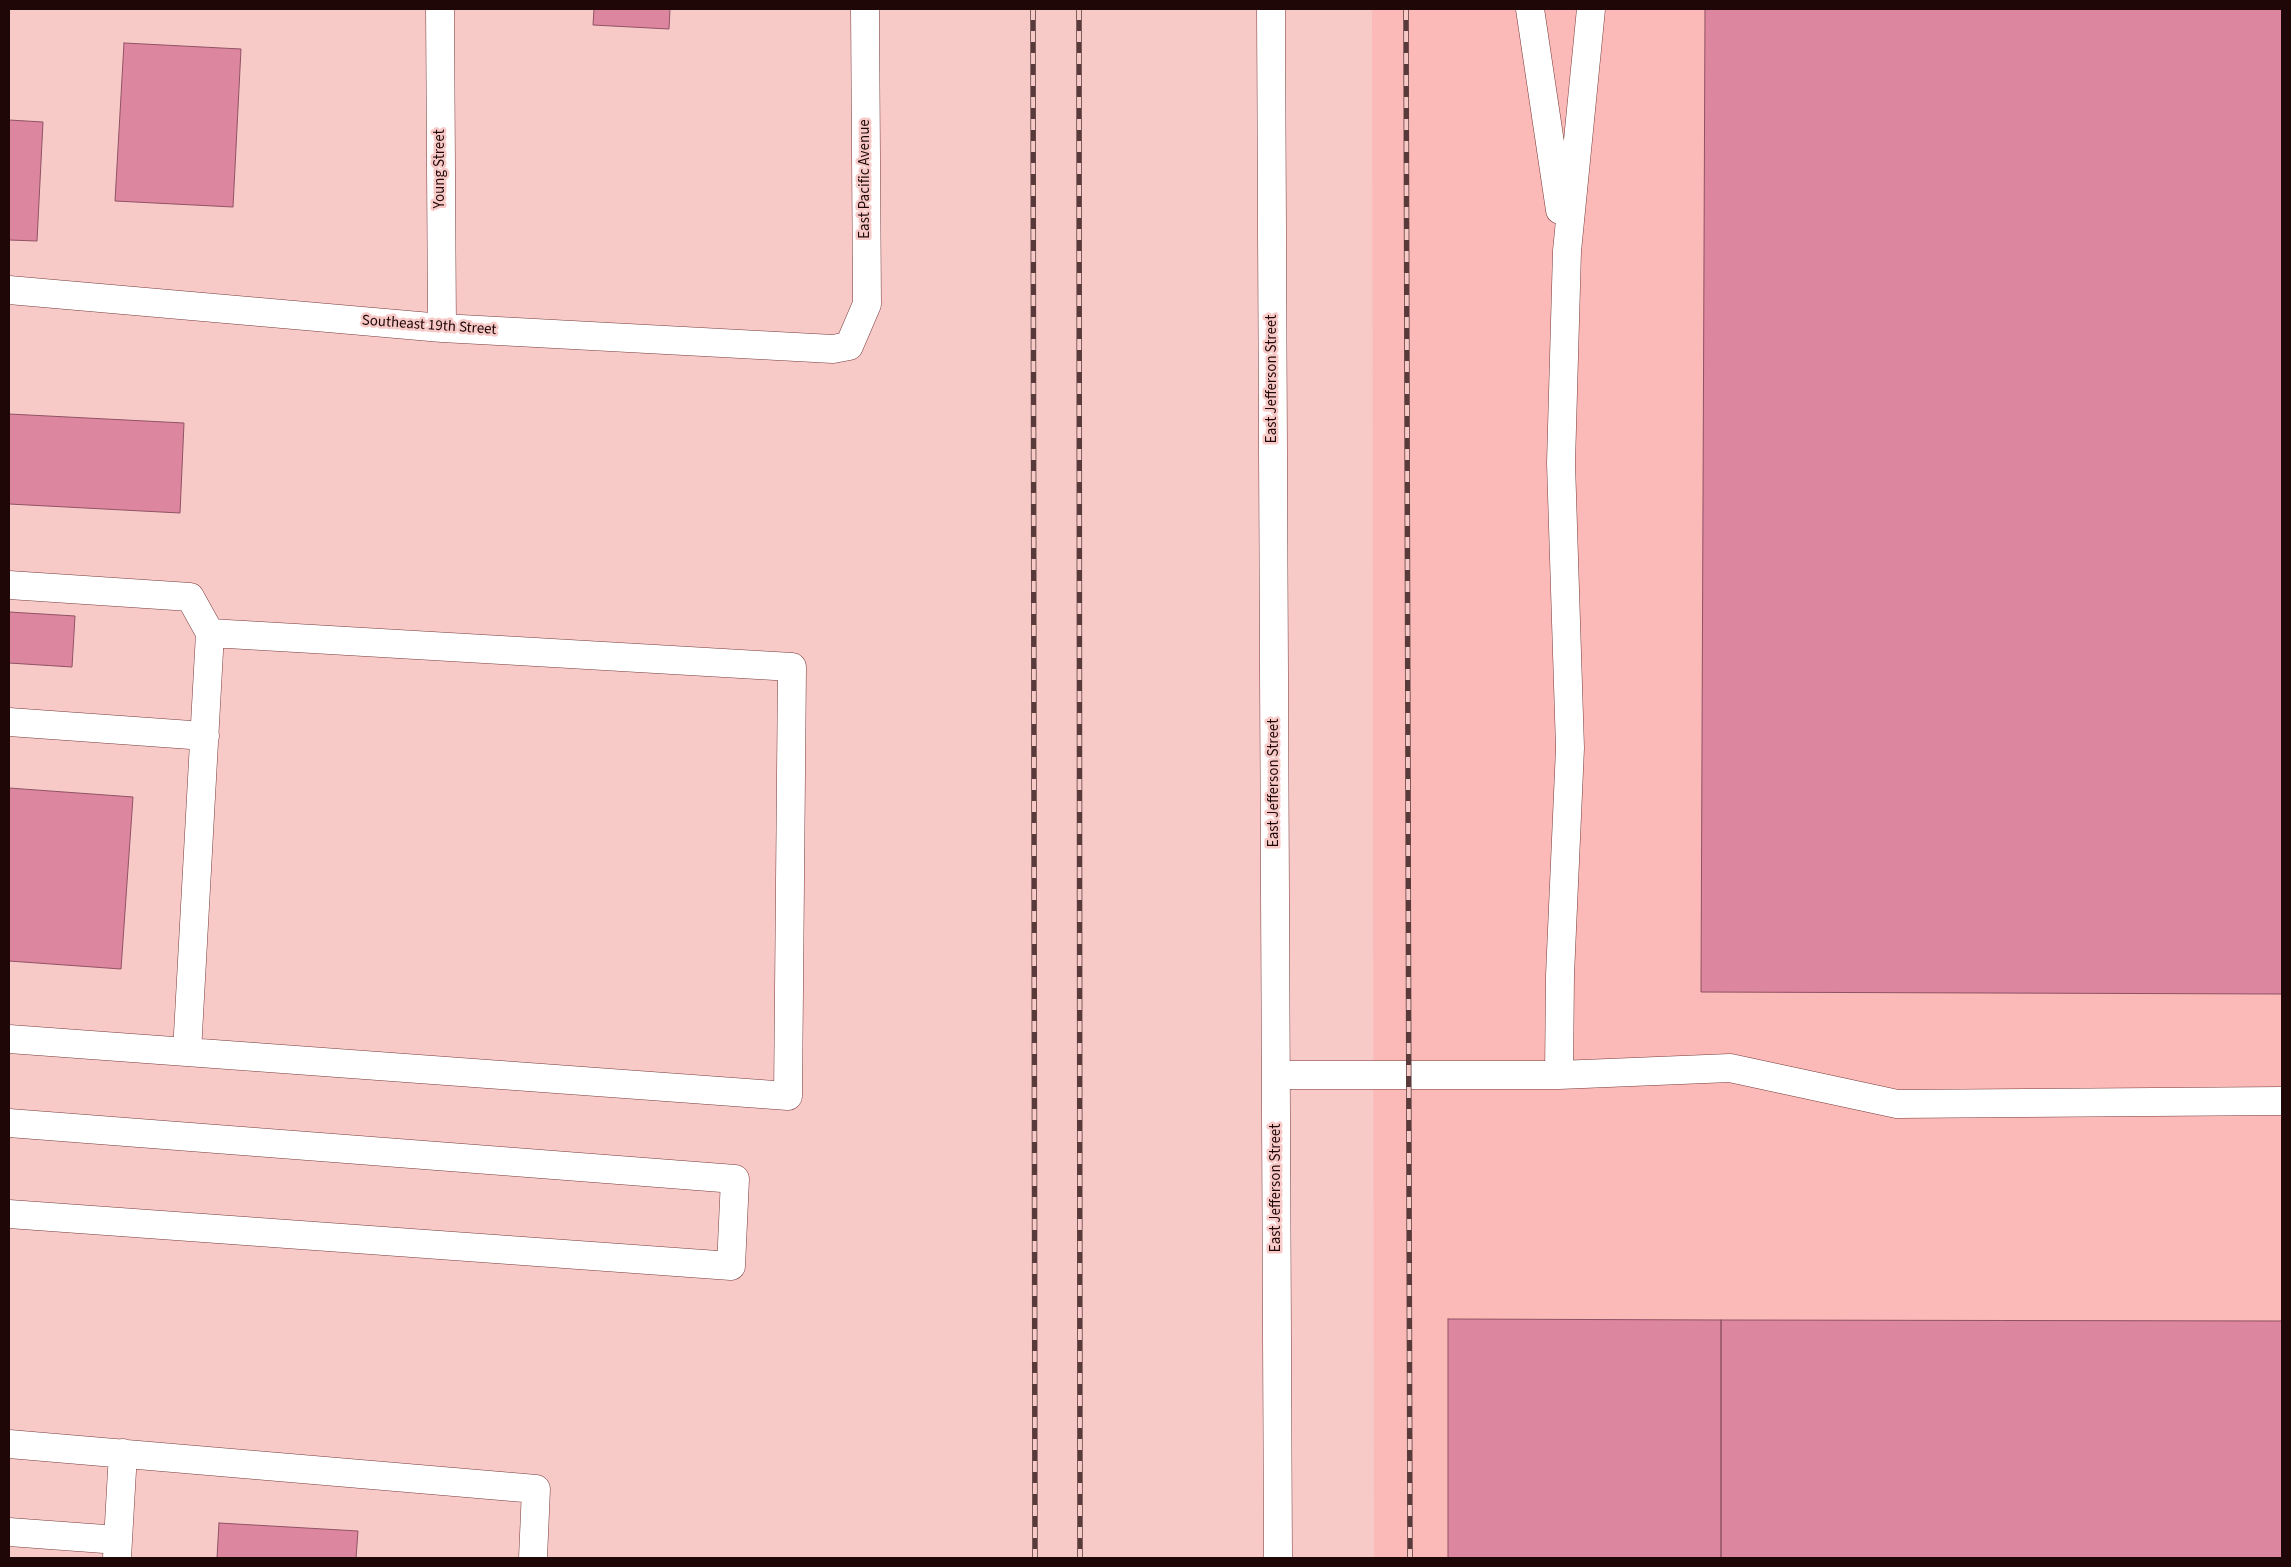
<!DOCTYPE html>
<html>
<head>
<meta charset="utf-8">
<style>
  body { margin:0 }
  #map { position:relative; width:2291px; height:1567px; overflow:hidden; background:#f7cac8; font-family:"Source Sans 3",sans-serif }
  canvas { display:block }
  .frame { position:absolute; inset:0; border:10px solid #1f0707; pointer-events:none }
</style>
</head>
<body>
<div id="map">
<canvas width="2291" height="1567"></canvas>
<div class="frame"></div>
</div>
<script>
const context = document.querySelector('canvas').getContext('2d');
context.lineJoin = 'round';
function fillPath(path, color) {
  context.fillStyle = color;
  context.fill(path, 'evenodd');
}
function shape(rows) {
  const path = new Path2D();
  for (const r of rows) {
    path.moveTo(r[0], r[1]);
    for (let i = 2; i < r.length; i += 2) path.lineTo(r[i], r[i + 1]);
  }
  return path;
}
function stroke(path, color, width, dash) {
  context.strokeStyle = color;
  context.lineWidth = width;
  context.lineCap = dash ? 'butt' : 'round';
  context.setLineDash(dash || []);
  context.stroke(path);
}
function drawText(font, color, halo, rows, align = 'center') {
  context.font = font + ' "Source Sans 3",sans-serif';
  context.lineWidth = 5;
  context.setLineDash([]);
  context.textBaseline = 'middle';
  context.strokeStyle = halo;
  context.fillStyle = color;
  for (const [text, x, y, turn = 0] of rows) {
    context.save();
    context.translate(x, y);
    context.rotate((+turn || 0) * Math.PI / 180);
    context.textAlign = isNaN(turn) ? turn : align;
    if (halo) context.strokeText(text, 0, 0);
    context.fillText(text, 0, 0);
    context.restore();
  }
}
const built = shape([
  [1372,9,2282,9,2282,1558,1374,1558]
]);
const building = shape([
  [594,9,670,9,669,29,593,25,594,9],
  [1705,9,2282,9,2282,994,1701,992,1705,9],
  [124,43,241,49,233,207,115,201,124,43],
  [9,120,43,122,37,241,9,240,9,120],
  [9,414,184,423,180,513,9,504,9,414],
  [9,612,75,616,72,667,9,663,9,612],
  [9,788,133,797,121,969,9,961,9,788],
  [1448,1319,1721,1320,1721,1558,1448,1558,1448,1319],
  [1721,1320,2282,1321,2282,1558,1721,1558,1721,1320],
  [219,1523,358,1531,356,1558,217,1558,219,1523]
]);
const minor = shape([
  [440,9,442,328],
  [1530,9,1560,210],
  [9,290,442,328,833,349,849,346,867,304,865,9],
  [9,585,190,597,210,633,187,1052],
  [9,722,205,736],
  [9,1039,788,1096,792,667,210,633],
  [1277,1075,1559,1075,1730,1068,1897,1104,2282,1101],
  [1559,1075,1560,975,1570,748,1561,463,1567,251,1591,9],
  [9,1123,735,1179,731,1266,9,1214],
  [9,1444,536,1489,533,1558],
  [9,1532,118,1540],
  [117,1558,123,1453]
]);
const major = shape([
  [1271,9,1278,1558]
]);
const rail = shape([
  [1033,9,1035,1558],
  [1079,9,1080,1558],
  [1406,9,1410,1558]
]);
const streetNames = [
  ["Young Street",441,169,-90],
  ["East Pacific Avenue",866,179,-90],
  ["Southeast 19th Street",429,326,4],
  ["East Jefferson Street",1273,379,-90],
  ["East Jefferson Street",1275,783,-90],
  ["East Jefferson Street",1277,1188,-90]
];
fillPath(built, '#fbbab7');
fillPath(building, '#dd869f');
stroke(building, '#905264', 1);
stroke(minor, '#783b3b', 29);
stroke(major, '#783b3b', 29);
stroke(minor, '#fff', 28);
stroke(major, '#fff', 28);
stroke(rail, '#573a39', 5.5);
stroke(rail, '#f7cac8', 4, [11]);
drawText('15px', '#1f0707', '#f7cac8', streetNames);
</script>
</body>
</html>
